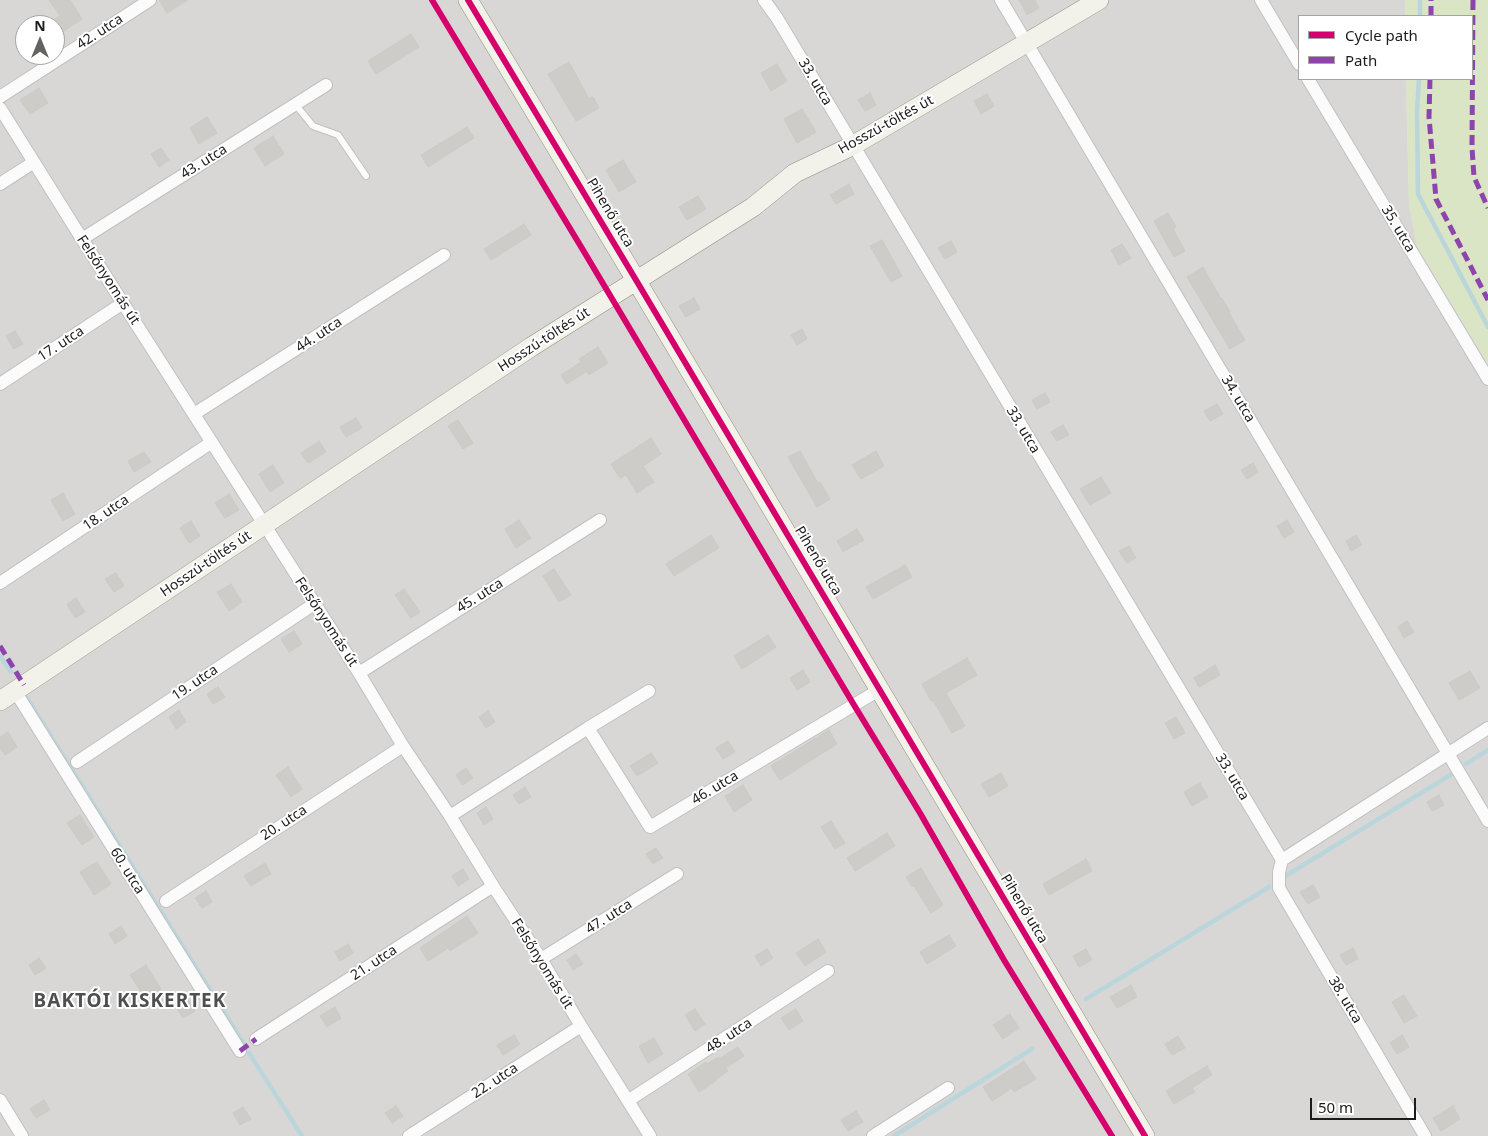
<!DOCTYPE html>
<html>
<head>
<meta charset="utf-8">
<style>
  body { margin:0 }
  #map { position:relative; width:1488px; height:1136px; overflow:hidden; background:#eae7e4; font-family:"Noto Sans",sans-serif }
  canvas { display:block }
  .legend { position:absolute; left:1298px; top:15px; width:175px; height:65px; box-sizing:border-box; background:#fff; border:1px solid #a4a4a4; margin:0; padding:6px 9px; list-style:none; font-size:15px; color:#1c1c1c }
  .legend li { display:flex; align-items:center; gap:10px; height:25px }
  .legend b { width:25px; border:1px solid #a4a4a4 }
  .north { position:absolute; left:15px; top:15px; width:50px; height:50px; box-sizing:border-box; background:#fff; border:1px solid #a4a4a4; border-radius:50%; rotate:0deg; font-size:14px; font-weight:700; line-height:20px; text-align:center; color:#1c1c1c }
  .north::after { content:''; display:block; margin:auto; width:18px; height:22px; background:#646362; clip-path:polygon(50% 0,100% 100%,50% 72%,0 100%) }
  .scale { position:absolute; left:1310px; top:1098px; width:106px; height:22px; box-sizing:border-box; border:2px solid #1c1c1c; border-top:0; padding-left:6px; font-size:15px; line-height:18px; white-space:nowrap; color:#1c1c1c; -webkit-text-stroke:4px #fff; paint-order:stroke }
</style>
</head>
<body>
<div id="map">
<canvas width="1488" height="1136"></canvas>
<ul class="legend">
<li><b style="height:6px;background:#d6006c"></b>Cycle path</li>
<li><b style="height:6px;background:#8e44ad"></b>Path</li>
</ul>
<div class="north">N</div>
<div class="scale">50 m</div>
</div>
<script>
const context = document.querySelector('canvas').getContext('2d');
context.lineJoin = 'round';
function fillPath(path, color) {
  context.fillStyle = color;
  context.fill(path, 'evenodd');
}
function shape(rows) {
  const path = new Path2D();
  for (const r of rows) {
    path.moveTo(r[0], r[1]);
    for (let i = 2; i < r.length; i += 2) path.lineTo(r[i], r[i + 1]);
  }
  return path;
}
function stroke(path, color, width, dash) {
  context.strokeStyle = color;
  context.lineWidth = width;
  context.lineCap = dash ? 'butt' : 'round';
  context.setLineDash(dash || []);
  context.stroke(path);
}
function drawText(font, color, halo, rows, align = 'center') {
  context.font = font + ' "Noto Sans",sans-serif';
  context.lineWidth = 4;
  context.setLineDash([]);
  context.textBaseline = 'middle';
  context.strokeStyle = halo;
  context.fillStyle = color;
  for (const [text, x, y, turn = 0] of rows) {
    context.save();
    context.translate(x, y);
    context.rotate((+turn || 0) * Math.PI / 180);
    context.textAlign = isNaN(turn) ? turn : align;
    if (halo) context.strokeText(text, 0, 0);
    context.fillText(text, 0, 0);
    context.restore();
  }
}
const residential = shape([
  [0,0,1405,0,1405,16,1299,16,1299,79,1406,79,1409,204,1417,246,1488,364,1488,1136,0,1136],
  [25,25,55,25,55,55,25,55]
]);
const grass = shape([
  [1405,0,1488,0,1488,364,1417,246,1409,204,1406,79,1472,79,1472,16,1405,16]
]);
const stream = shape([
  [1420,0,1420,16],
  [1419,79,1417,110,1418,194,1488,327],
  [0,656,11,672],
  [27,698,244,1044],
  [1466,764,1488,750],
  [1287,875,1452,774],
  [1086,999,1269,887],
  [249,1053,302,1136],
  [894,1136,1032,1049]
]);
const building = shape([
  [49,0,70,0,82,19,61,33,53,20,60,16,49,0],
  [159,0,188,0,167,13,159,0],
  [1019,0,1035,0,1039,8,1027,15,1019,0],
  [411,34,419,47,376,74,368,61,411,34],
  [569,62,589,99,593,97,599,108,576,121,548,74,569,62],
  [777,64,787,81,771,91,761,73,777,64],
  [39,88,48,103,30,114,20,100,39,88],
  [870,93,876,105,865,111,858,100,870,93],
  [987,94,994,106,981,114,974,101,987,94],
  [802,109,816,132,797,143,784,119,802,109],
  [207,117,217,133,199,144,190,128,207,117],
  [467,127,474,138,428,167,421,155,467,127],
  [273,136,284,154,265,166,254,148,273,136],
  [161,148,169,160,159,167,151,154,161,148],
  [623,160,636,182,619,192,606,170,623,160],
  [849,184,854,194,836,204,830,195,849,184],
  [698,196,706,209,687,220,679,207,698,196],
  [1168,213,1176,227,1173,229,1185,251,1174,257,1154,221,1168,213],
  [524,224,531,235,491,260,484,249,524,224],
  [882,240,902,276,891,282,870,246,882,240],
  [951,241,957,252,945,259,938,248,951,241],
  [1122,244,1131,258,1119,265,1111,250,1122,244],
  [1203,267,1221,299,1222,298,1230,312,1229,313,1245,340,1230,349,1187,277,1203,267],
  [694,298,700,309,686,317,679,306,694,298],
  [802,329,807,339,797,345,791,335,802,329],
  [15,331,23,344,14,349,6,336,15,331],
  [598,347,608,363,589,375,587,371,567,384,561,375,581,362,579,359,598,347],
  [1045,393,1050,402,1037,409,1032,400,1045,393],
  [1217,404,1223,414,1210,421,1204,411,1217,404],
  [356,418,362,428,346,437,340,427,356,418],
  [458,420,473,443,463,449,448,426,458,420],
  [1063,425,1069,435,1057,441,1051,432,1063,425],
  [651,438,661,454,643,466,654,482,637,493,626,475,620,478,611,464,651,438],
  [319,441,326,452,308,463,301,453,319,441],
  [800,451,818,483,820,482,830,499,817,507,788,457,800,451],
  [876,451,884,466,861,479,852,465,876,451],
  [144,452,151,462,134,472,128,461,144,452],
  [1253,463,1258,472,1247,479,1241,470,1253,463],
  [273,465,284,483,270,492,259,474,273,465],
  [1101,477,1111,493,1090,505,1080,489,1101,477],
  [63,493,75,514,63,521,51,500,63,493],
  [229,494,239,510,225,518,215,503,229,494],
  [519,520,531,538,516,548,505,529,519,520],
  [1287,520,1294,532,1284,538,1277,526,1287,520],
  [191,521,200,536,189,543,180,528,191,521],
  [857,529,864,540,843,552,837,541,857,529],
  [711,535,719,548,674,576,666,564,711,535],
  [1356,535,1362,545,1351,551,1346,541,1356,535],
  [1129,546,1136,558,1127,563,1119,551,1129,546],
  [905,565,912,577,873,599,866,587,905,565],
  [554,569,571,595,559,602,543,576,554,569],
  [116,573,124,586,114,592,105,579,116,573],
  [231,584,242,602,229,611,217,592,231,584],
  [404,589,420,612,411,618,395,595,404,589],
  [76,598,85,612,75,618,67,604,76,598],
  [1407,621,1414,632,1404,638,1398,627,1407,621],
  [294,631,302,644,289,652,281,639,294,631],
  [768,635,776,647,742,669,734,656,768,635],
  [967,658,977,675,946,693,965,726,952,733,933,700,931,701,922,684,967,658],
  [1215,665,1220,675,1199,687,1194,678,1215,665],
  [803,670,810,682,797,690,790,678,803,670],
  [1470,671,1480,688,1459,700,1449,683,1470,671],
  [218,687,225,697,213,704,207,694,218,687],
  [179,710,186,722,176,729,169,717,179,710],
  [488,711,495,722,486,728,479,717,488,711],
  [1176,717,1185,733,1174,739,1165,723,1176,717],
  [829,730,837,744,780,780,771,766,829,730],
  [8,732,17,747,5,755,0,748,0,737,8,732],
  [728,741,735,752,723,759,716,748,728,741],
  [651,753,658,763,637,776,630,766,651,753],
  [288,767,302,789,291,797,276,775,288,767],
  [466,768,473,778,462,785,456,775,466,768],
  [1001,773,1008,786,989,797,981,784,1001,773],
  [1200,783,1208,797,1192,806,1184,792,1200,783],
  [743,785,752,800,734,812,725,796,743,785],
  [525,787,531,797,519,804,513,795,525,787],
  [1439,795,1444,805,1432,811,1427,802,1439,795],
  [486,807,493,819,484,825,477,813,486,807],
  [80,815,94,837,82,845,67,823,80,815],
  [831,821,845,843,835,849,821,827,831,821],
  [887,833,895,846,855,871,847,858,887,833],
  [656,848,663,858,653,864,646,854,656,848],
  [1086,859,1092,871,1049,895,1043,884,1086,859],
  [97,862,111,884,94,895,80,872,97,862],
  [265,863,271,874,251,886,244,876,265,863],
  [921,868,943,905,931,913,914,886,912,887,906,877,921,868],
  [463,869,469,879,458,886,452,876,463,869],
  [1313,885,1320,897,1308,904,1300,892,1313,885],
  [206,891,212,902,202,908,195,898,206,891],
  [467,916,478,933,450,951,448,948,428,961,420,948,467,916],
  [121,926,127,936,115,944,109,934,121,926],
  [949,935,956,946,927,964,920,952,949,935],
  [818,939,826,952,805,966,796,953,818,939],
  [348,944,353,953,340,961,335,952,348,944],
  [1353,948,1358,959,1346,965,1340,955,1353,948],
  [767,949,773,958,761,966,755,956,767,949],
  [1086,949,1092,960,1079,967,1073,956,1086,949],
  [576,954,583,964,573,970,567,960,576,954],
  [39,958,46,968,35,975,29,965,39,958],
  [146,965,161,989,146,999,130,975,146,965],
  [1131,985,1137,997,1117,1008,1110,997,1131,985],
  [1404,995,1417,1016,1404,1023,1392,1002,1404,995],
  [186,996,195,1011,183,1018,174,1004,186,996],
  [335,1007,341,1018,327,1027,320,1016,335,1007],
  [695,1009,705,1024,695,1031,685,1015,695,1009],
  [796,1009,803,1021,789,1030,781,1018,796,1009],
  [1010,1014,1019,1028,1003,1039,993,1025,1010,1014],
  [514,1035,520,1044,503,1055,497,1045,514,1035],
  [1402,1035,1409,1047,1397,1054,1390,1043,1402,1035],
  [1178,1036,1185,1048,1172,1055,1165,1044,1178,1036],
  [654,1038,663,1054,648,1063,639,1046,654,1038],
  [738,1047,744,1056,726,1068,728,1071,716,1079,717,1080,699,1092,688,1074,706,1062,707,1064,719,1057,720,1058,738,1047],
  [1024,1061,1036,1079,1014,1092,1012,1088,992,1101,983,1087,1024,1061],
  [1207,1066,1212,1075,1192,1088,1195,1092,1174,1104,1166,1091,1207,1066],
  [44,1100,50,1110,36,1118,30,1109,44,1100],
  [396,1106,403,1116,392,1123,385,1113,396,1106],
  [1453,1106,1460,1119,1441,1131,1433,1118,1453,1106],
  [243,1107,251,1119,240,1125,233,1113,243,1107],
  [856,1111,863,1122,848,1131,841,1120,856,1111]
]);
const lane = shape([
  [295,104,313,126,338,135,366,176]
]);
const street = shape([
  [764,0,777,18,1282,860],
  [1001,0,1488,821],
  [1261,0,1299,64],
  [1308,79,1488,379],
  [0,97,150,0],
  [0,108,82,239,359,673,403,746,450,816,493,886,541,959,581,1026,650,1136],
  [0,184,34,162],
  [82,239,326,85],
  [0,384,123,303],
  [194,414,444,255],
  [0,583,212,442],
  [359,673,600,520],
  [15,691,240,1051],
  [588,728,649,691],
  [77,762,314,604],
  [450,816,588,728,650,827,879,690],
  [1282,860,1279,872,1279,888,1425,1136],
  [1282,860,1488,728],
  [166,901,403,746],
  [541,959,677,874],
  [256,1039,493,886],
  [0,1100,22,1136],
  [629,1100,828,971],
  [409,1136,581,1026],
  [873,1136,948,1088]
]);
const secondary = shape([
  [468,0,636,280,1145,1136],
  [0,701,531,347,753,207,795,173,852,146,1099,0]
]);
const quiet = shape([
  [1473,0,1472,148,1474,177,1488,208],
  [1431,16,1431,0],
  [1430,79,1429,117,1436,199,1488,300],
  [0,646,24,685],
  [240,1051,256,1039]
]);
const cycleway = shape([
  [432,0,583,250,854,705,920,813,1004,960,1112,1136],
  [468,0,636,280,1145,1136]
]);
const streetNames = [
  ["42. utca",100,32,-33],
  ["33. utca",815,82,59],
  ["Hosszú-töltés út",886,125,-29],
  ["43. utca",204,162,-32],
  ["Pihenő utca",610,213,59],
  ["35. utca",1398,229,59],
  ["Felsőnyomás út",108,280,57],
  ["44. utca",319,335,-33],
  ["Hosszú-töltés út",544,340,-33],
  ["17. utca",61,344,-33],
  ["34. utca",1238,399,59],
  ["33. utca",1023,430,59],
  ["18. utca",106,513,-34],
  ["Pihenő utca",818,561,59],
  ["Hosszú-töltés út",206,564,-34],
  ["45. utca",480,596,-32],
  ["Felsőnyomás út",326,622,57],
  ["19. utca",195,683,-34],
  ["33. utca",1232,777,59],
  ["46. utca",715,788,-31],
  ["20. utca",284,823,-33],
  ["60. utca",127,871,58],
  ["Pihenő utca",1024,909,59],
  ["47. utca",609,917,-32],
  ["21. utca",374,963,-33],
  ["Felsőnyomás út",542,964,58],
  ["38. utca",1345,1000,59],
  ["48. utca",729,1036,-33],
  ["22. utca",495,1081,-33]
];
const districtNames = [
  ["BAKTÓI KISKERTEK",130,1002]
];
fillPath(residential, '#d9d7d6');
fillPath(grass, '#d9e5c5');
stroke(stream, '#bad6db', 4.5);
fillPath(building, '#ceccc9');
stroke(building, '#cdc9c6', 1);
stroke(lane, '#c1c0bf', 8);
stroke(street, '#c1c0bf', 14);
stroke(secondary, '#91917e', 20);
stroke(lane, '#fcfbfb', 6);
stroke(street, '#fcfbfb', 12);
stroke(secondary, '#f2f1ea', 19);
stroke(quiet, '#8e44ad', 5, [10, 5]);
stroke(cycleway, '#d6006c', 6);
drawText('14px', '#1c1c1c', '#fff', streetNames);
context.letterSpacing = '1px';
drawText('bold 19px', '#4f4f4f', '#fff', districtNames);
context.letterSpacing = '0px';
</script>
</body>
</html>
